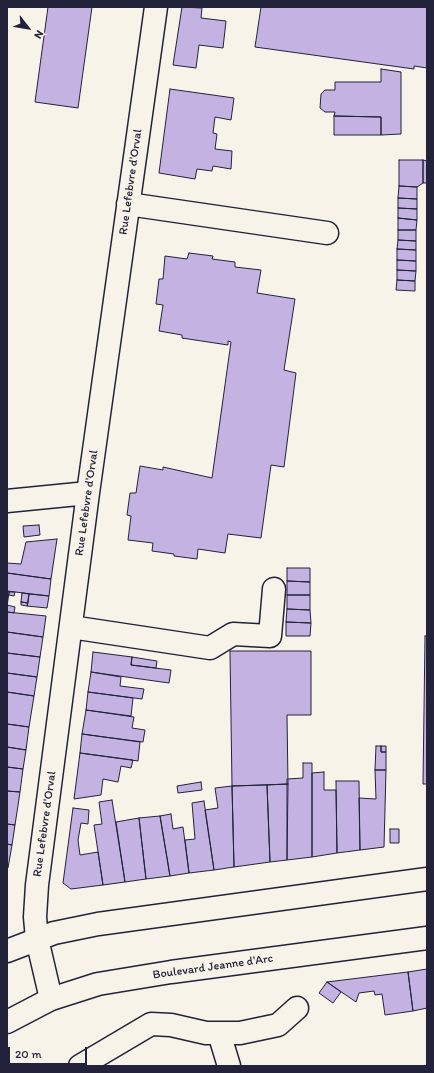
<!DOCTYPE html>
<html>
<head>
<meta charset="utf-8">
<style>
  body { margin:0 }
  #map { position:relative; width:434px; height:1073px; overflow:hidden; background:#f7f3e8; font-family:Itim,sans-serif }
  canvas { display:block }
  .frame { position:absolute; inset:0; border:8px solid #22223b; pointer-events:none }
  .north { position:absolute; left:8px; top:8px; width:40px; height:40px; -webkit-text-stroke:3px #f7f3e8; paint-order:stroke; rotate:121deg; font-size:11px; font-weight:700; line-height:16px; text-align:center; color:#22223b }
  .north::after { content:''; display:block; margin:auto; width:14px; height:18px; background:#22223b; clip-path:polygon(50% 0,100% 100%,50% 72%,0 100%) }
  .scale { position:absolute; left:8px; top:1047px; width:79px; height:18px; box-sizing:border-box; border:2px solid #22223b; border-top:0; padding-left:5px; font-size:12px; line-height:14px; white-space:nowrap; color:#22223b; -webkit-text-stroke:3px #f7f3e8; paint-order:stroke }
</style>
</head>
<body>
<div id="map">
<canvas width="434" height="1073"></canvas>
<div class="frame"></div>
<div class="north">N</div>
<div class="scale">20 m</div>
</div>
<script>
const context = document.querySelector('canvas').getContext('2d');
context.lineJoin = 'round';
function fillPath(path, color) {
  context.fillStyle = color;
  context.fill(path, 'evenodd');
}
function shape(rows) {
  const path = new Path2D();
  for (const r of rows) {
    path.moveTo(r[0], r[1]);
    for (let i = 2; i < r.length; i += 2) path.lineTo(r[i], r[i + 1]);
  }
  return path;
}
function stroke(path, color, width, dash) {
  context.strokeStyle = color;
  context.lineWidth = width;
  context.lineCap = dash ? 'butt' : 'round';
  context.setLineDash(dash || []);
  context.stroke(path);
}
function drawText(font, color, halo, rows, align = 'center') {
  context.font = font + ' Itim,sans-serif';
  context.lineWidth = 4;
  context.setLineDash([]);
  context.textBaseline = 'middle';
  context.strokeStyle = halo;
  context.fillStyle = color;
  for (const [text, x, y, turn = 0] of rows) {
    context.save();
    context.translate(x, y);
    context.rotate((+turn || 0) * Math.PI / 180);
    context.textAlign = isNaN(turn) ? turn : align;
    if (halo) context.strokeText(text, 0, 0);
    context.fillText(text, 0, 0);
    context.restore();
  }
}
const building = shape([
  [48,7,92,7,78,108,35,102,48,7],
  [182,7,202,8,201,18,226,21,223,48,199,45,196,68,173,65,182,7],
  [261,7,427,7,427,68,414,66,414,69,255,47,261,7],
  [381,69,401,72,401,134,381,135,381,117,334,116,335,112,325,112,320,108,321,94,325,90,335,90,335,82,381,82,381,69],
  [170,89,234,98,231,120,215,117,213,133,217,134,215,149,232,151,231,169,213,166,212,171,197,169,195,179,159,173,170,89],
  [334,116,381,117,381,135,334,135,334,116],
  [399,160,423,160,423,183,417,187,399,186,399,160],
  [423,160,427,161,427,183,423,183,423,160],
  [399,186,417,187,417,199,398,198,399,186],
  [398,198,417,199,417,209,398,208,398,198],
  [398,208,417,209,417,220,398,218,398,208],
  [398,218,417,220,416,230,398,230,398,218],
  [398,230,416,230,416,241,398,240,398,230],
  [398,240,416,241,416,250,397,249,398,240],
  [397,249,416,250,416,261,397,260,397,249],
  [189,253,213,256,212,259,235,262,235,267,261,270,257,293,295,299,284,370,296,373,284,467,271,465,261,538,228,534,225,553,198,549,197,559,174,556,174,554,152,551,153,543,128,540,131,516,127,515,130,493,136,493,140,466,163,470,163,467,212,478,231,342,228,341,228,345,182,338,182,335,159,331,163,305,156,304,159,279,163,279,165,256,187,259,189,253],
  [397,260,416,261,416,271,397,270,397,260],
  [397,270,416,271,415,281,397,280,397,270],
  [397,280,415,281,415,291,396,290,397,280],
  [39,525,40,535,24,537,23,526,39,525],
  [57,539,51,579,7,573,7,563,21,564,26,542,57,539],
  [287,568,310,568,310,582,287,581,287,568],
  [7,573,51,579,49,596,7,591,7,573],
  [287,581,310,582,310,595,287,595,287,581],
  [7,591,9,592,7,607,7,591],
  [9,592,15,592,14,596,9,595,9,592],
  [22,593,29,594,28,603,21,602,22,593],
  [29,594,49,596,47,608,27,606,29,594],
  [287,595,310,595,310,610,287,609,287,595],
  [21,602,28,603,27,606,21,605,21,602],
  [7,605,15,607,14,613,7,612,7,605],
  [287,609,310,610,311,623,286,622,287,609],
  [7,612,46,616,43,637,7,632,7,612],
  [286,622,311,623,310,636,286,636,286,622],
  [7,632,43,637,40,657,7,653,7,632],
  [425,636,427,636,427,784,423,784,425,636],
  [230,651,311,651,311,715,287,715,288,784,232,786,230,651],
  [93,652,132,657,131,665,171,670,169,683,91,672,93,652],
  [7,653,40,657,37,677,7,673,7,653],
  [132,657,157,661,156,668,131,665,132,657],
  [91,672,121,677,120,686,144,689,142,699,88,692,91,672],
  [7,673,37,677,34,696,7,692,7,673],
  [7,692,34,696,29,727,7,724,7,692],
  [88,692,133,698,131,716,86,710,88,692],
  [86,710,134,717,132,728,145,730,143,742,82,734,86,710],
  [7,724,29,727,26,750,7,747,7,724],
  [82,734,140,742,138,761,80,753,82,734],
  [376,746,381,746,381,752,386,752,386,770,375,770,376,746],
  [381,746,386,746,386,752,381,752,381,746],
  [7,747,26,750,23,769,7,767,7,747],
  [80,753,133,760,131,768,121,766,118,782,103,779,101,795,74,799,80,753],
  [303,763,312,763,312,857,287,860,287,779,303,778,303,763],
  [7,767,23,769,20,792,7,791,7,767],
  [375,770,386,770,384,847,360,850,359,798,376,799,375,770],
  [324,772,324,790,336,790,337,853,312,857,312,773,324,772],
  [336,781,359,781,360,850,337,853,336,781],
  [201,782,202,790,178,793,177,786,201,782],
  [288,784,287,860,270,862,267,785,288,784],
  [267,785,270,862,234,867,232,786,267,785],
  [232,786,234,867,214,870,205,810,218,808,215,788,232,786],
  [7,791,20,792,15,825,7,824,7,791],
  [112,800,125,882,103,885,94,825,102,824,99,802,112,800],
  [204,801,214,870,189,873,185,840,195,839,192,803,204,801],
  [73,808,89,810,88,824,81,823,78,840,80,855,98,852,103,885,71,889,63,883,73,808],
  [171,814,173,829,183,827,189,873,170,876,160,816,171,814],
  [160,816,170,876,146,879,139,818,160,816],
  [139,818,146,879,125,882,116,822,139,818],
  [7,824,15,825,12,845,7,844,7,824],
  [390,829,399,829,399,843,390,843,390,829],
  [7,844,12,845,8,868,7,868,7,844],
  [427,969,427,1008,413,1011,408,972,427,969],
  [408,972,413,1011,385,1015,382,994,375,995,374,991,359,993,356,1002,327,982,408,972],
  [327,982,341,992,333,1003,319,993,327,982]
]);
const minor = shape([
  [128,204,327,233],
  [7,501,88,493],
  [71,627,210,648,233,634,270,636,274,589],
  [51,999,37,939,35,917,37,885,88,493,156,7],
  [219,1033,229,1066],
  [80,1066,151,1024,171,1025,206,1033,240,1033,278,1025,297,1008]
]);
const major = shape([
  [7,951,54,933,98,924,427,879],
  [7,1022,51,999,98,984,171,972,427,938]
]);
const streetNames = [
  ["Rue Lefebvre d'Orval",131,182,-82],
  ["Rue Lefebvre d'Orval",87,503,-82],
  ["Rue Lefebvre d'Orval",45,824,-82],
  ["Boulevard Jeanne d'Arc",213,967,-8]
];
fillPath(building, '#c4b2e3');
stroke(building, '#22223b', 1);
stroke(minor, '#22223b', 25);
stroke(major, '#22223b', 25);
stroke(minor, '#f7f3e8', 22);
stroke(major, '#f7f3e8', 22);
drawText('12px', '#22223b', '#f7f3e8', streetNames);
</script>
</body>
</html>
